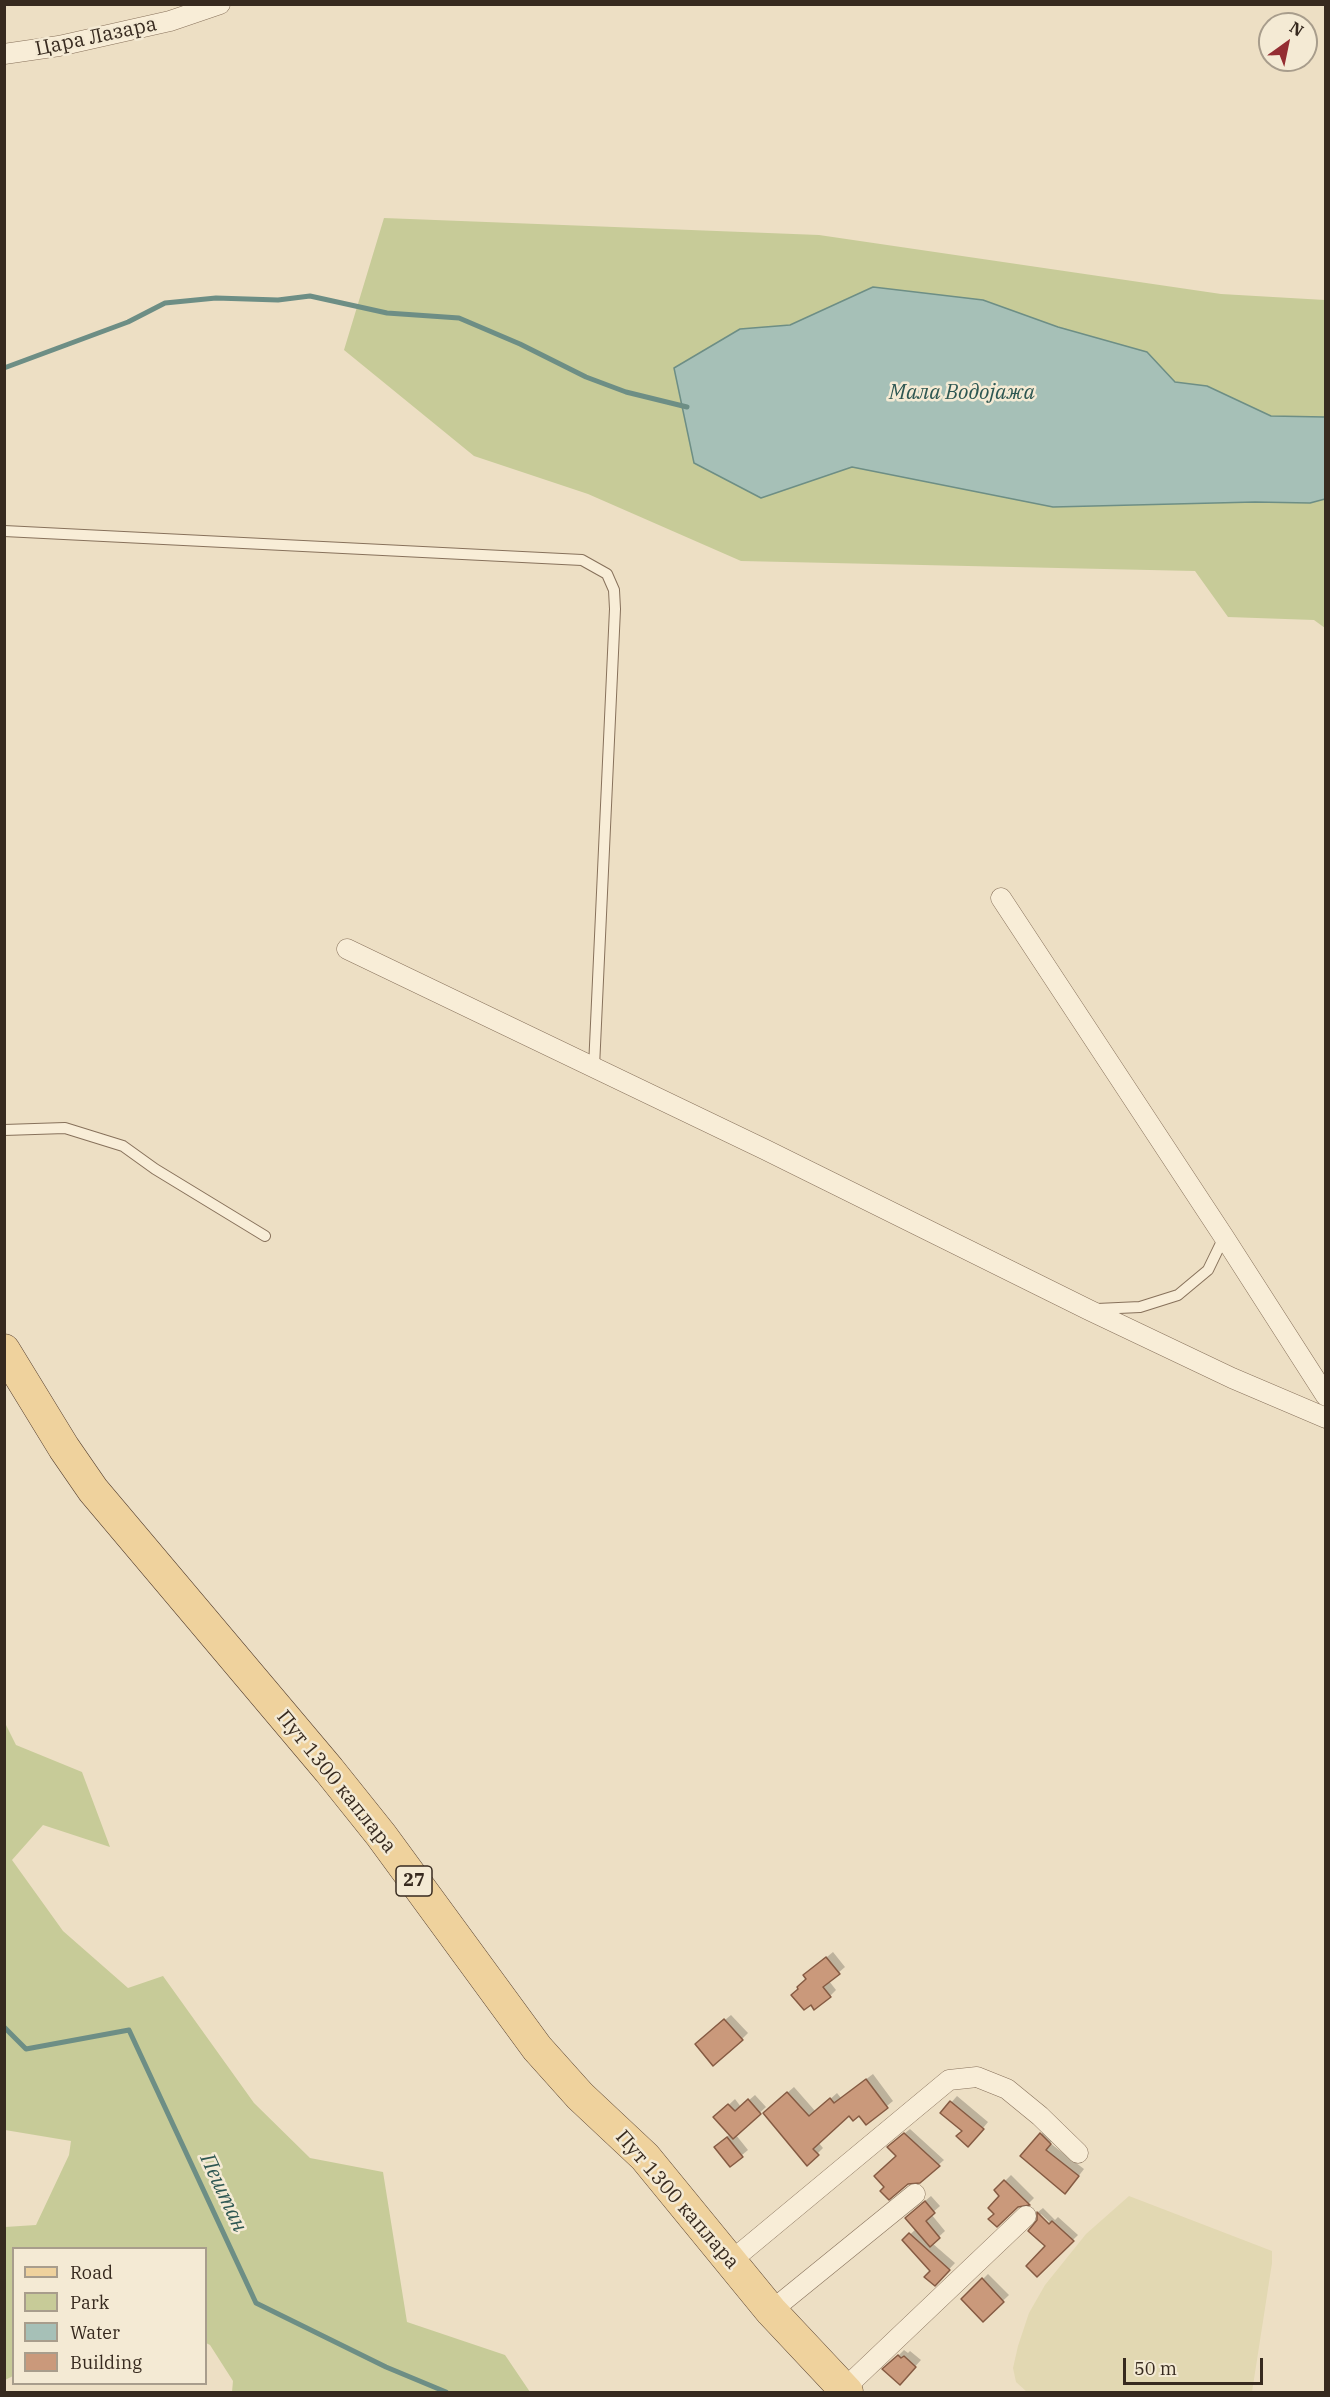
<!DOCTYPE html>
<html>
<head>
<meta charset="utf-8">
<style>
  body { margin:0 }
  #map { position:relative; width:1330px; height:2397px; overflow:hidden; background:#eddfc4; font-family:"IBM Plex Serif",serif }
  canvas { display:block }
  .frame { position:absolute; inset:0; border:6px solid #372a1f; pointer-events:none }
  .legend { position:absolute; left:12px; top:2247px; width:195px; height:138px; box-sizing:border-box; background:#f4ead4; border:2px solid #a89d8c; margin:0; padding:8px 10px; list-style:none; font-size:18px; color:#372a1f }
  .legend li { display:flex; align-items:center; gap:12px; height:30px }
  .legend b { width:30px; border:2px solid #a89d8c }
  .north { position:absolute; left:1258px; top:12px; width:60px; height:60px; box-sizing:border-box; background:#f4ead4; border:2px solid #a89d8c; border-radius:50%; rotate:33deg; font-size:16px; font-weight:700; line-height:24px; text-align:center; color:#372a1f }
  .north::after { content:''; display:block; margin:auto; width:21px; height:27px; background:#942d32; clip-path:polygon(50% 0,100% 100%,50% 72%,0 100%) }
  .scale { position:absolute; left:1123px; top:2358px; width:140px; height:27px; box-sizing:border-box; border:3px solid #372a1f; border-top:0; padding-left:8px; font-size:18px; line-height:21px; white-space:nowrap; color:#372a1f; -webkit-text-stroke:4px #f4ead4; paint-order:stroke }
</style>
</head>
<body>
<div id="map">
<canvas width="1330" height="2397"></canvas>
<div class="frame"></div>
<ul class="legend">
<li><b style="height:8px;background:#efd29d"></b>Road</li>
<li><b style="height:16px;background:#c7cb98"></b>Park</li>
<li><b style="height:16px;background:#a6c0b7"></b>Water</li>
<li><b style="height:16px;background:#ca997b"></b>Building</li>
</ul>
<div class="north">N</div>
<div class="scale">50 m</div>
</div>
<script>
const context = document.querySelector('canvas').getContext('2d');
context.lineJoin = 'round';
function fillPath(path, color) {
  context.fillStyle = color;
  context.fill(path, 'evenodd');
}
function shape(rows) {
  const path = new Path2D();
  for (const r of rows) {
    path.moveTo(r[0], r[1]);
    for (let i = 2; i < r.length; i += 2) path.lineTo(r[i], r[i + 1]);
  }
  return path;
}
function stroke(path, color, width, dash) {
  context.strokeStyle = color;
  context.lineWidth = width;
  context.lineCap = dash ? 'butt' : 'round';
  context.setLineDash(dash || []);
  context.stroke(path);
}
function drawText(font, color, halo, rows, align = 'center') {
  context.font = font + ' "IBM Plex Serif",serif';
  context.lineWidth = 5;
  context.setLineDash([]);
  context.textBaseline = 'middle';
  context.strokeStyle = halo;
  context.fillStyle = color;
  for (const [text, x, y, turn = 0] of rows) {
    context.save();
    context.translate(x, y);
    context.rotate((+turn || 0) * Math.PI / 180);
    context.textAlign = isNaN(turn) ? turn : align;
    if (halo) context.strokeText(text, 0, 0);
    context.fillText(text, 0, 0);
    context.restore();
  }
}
const farmland = shape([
  [1129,2196,1272,2251,1272,2263,1252,2392,1027,2392,1016,2382,1013,2368,1018,2346,1029,2313,1045,2285,1086,2234]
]);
const green = shape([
  [384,218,819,235,1221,294,1325,300,1325,628,1314,620,1228,617,1195,571,741,561,588,494,474,456,344,350],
  [4,1721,16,1745,82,1772,110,1847,43,1825,12,1860,63,1931,128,1988,163,1976,254,2103,310,2158,383,2172,407,2322,505,2355,530,2392,232,2392,233,2381,210,2345,206,2343,206,2248,14,2248,13,2376,5,2380,5,2227,36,2225,69,2155,71,2141,5,2130]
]);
const water = shape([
  [873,287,983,300,1058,327,1147,352,1175,382,1207,386,1271,416,1325,417,1325,499,1310,503,1255,502,1053,507,852,467,761,498,694,463,674,368,740,329,790,325,873,287]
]);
const shadow = shape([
  [833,1952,845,1967,829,1981,836,1990,830,1996,805,1975],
  [731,2015,748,2033,742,2039,703,2038],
  [873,2074,893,2101,866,2123,859,2114,849,2114,818,2142,823,2148,807,2164,771,2107,794,2087,816,2112,837,2093,841,2098],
  [755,2095,766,2107,736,2135,748,2150,730,2165,722,2141,730,2134,715,2118,735,2099,741,2107],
  [957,2096,988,2122,974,2139,942,2113],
  [1047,2128,1056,2137,1050,2143,1084,2169,1071,2186,1022,2155],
  [910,2129,944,2160,919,2182,886,2187,898,2155,894,2142],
  [1011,2175,1034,2198,1029,2203,996,2214,1001,2196,996,2190],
  [931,2196,940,2206,931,2214,945,2231,932,2243,955,2263,935,2284,932,2271,904,2240,916,2229,912,2212],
  [1043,2208,1055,2220,1058,2217,1078,2235,1037,2275,1047,2246,1039,2220,1038,2212],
  [1041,2214,1056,2228,1054,2230,1039,2216],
  [988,2274,1009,2295,983,2320,963,2299],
  [904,2350,908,2353,910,2351,921,2360,900,2383,885,2369]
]);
const stream = shape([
  [4,368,128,322,165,303,216,298,278,300,310,296,387,313,459,318,520,344,586,377,626,392,687,407],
  [4,2027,26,2049,129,2030,256,2303,386,2367,446,2392]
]);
const building = shape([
  [826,1957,840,1974,823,1987,831,1997,814,2010,811,2005,804,2010,791,1995,798,1989,797,1987,806,1979,803,1975,826,1957],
  [724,2019,743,2040,713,2066,695,2044,724,2019],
  [866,2079,888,2108,866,2125,859,2116,853,2121,849,2116,813,2149,819,2155,807,2166,763,2113,787,2092,809,2116,830,2098,834,2103,866,2079],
  [748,2099,761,2114,733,2139,713,2117,728,2104,735,2111,748,2099],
  [950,2101,984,2129,968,2147,956,2136,962,2131,940,2113,950,2101],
  [904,2133,940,2166,920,2183,908,2184,889,2200,880,2191,884,2187,874,2176,896,2156,887,2147,904,2133],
  [1040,2133,1051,2144,1046,2150,1079,2176,1065,2194,1020,2156,1040,2133],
  [727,2137,743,2157,730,2167,714,2147,727,2137],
  [1004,2180,1030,2205,1018,2207,997,2227,988,2219,994,2214,988,2208,999,2196,994,2190,1004,2180],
  [925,2201,935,2213,926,2221,940,2238,930,2247,905,2218,925,2201],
  [1037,2212,1049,2224,1052,2221,1074,2241,1037,2277,1026,2266,1045,2246,1028,2231,1037,2220,1037,2212],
  [909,2233,950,2270,935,2286,924,2277,930,2271,902,2240,909,2233],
  [982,2278,1004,2302,983,2322,961,2299,982,2278],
  [898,2355,901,2358,904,2356,916,2367,900,2385,882,2369,898,2355]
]);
const service = shape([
  [4,531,582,560,607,574,614,590,615,609,594,1067],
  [4,1130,65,1128,123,1146,155,1169,265,1236],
  [1097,1309,1140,1307,1178,1295,1208,1270,1224,1237]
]);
const minor = shape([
  [4,54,59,46,170,21,220,4],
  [1001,898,1224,1237,1326,1396],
  [347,949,766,1150,1089,1310,1232,1378,1326,1418],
  [731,2261,949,2080,977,2077,1007,2089,1040,2116,1078,2153],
  [771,2311,915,2194],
  [844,2389,1026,2216]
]);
const primary = shape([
  [4,1350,64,1448,93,1490,329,1770,381,1835,537,2048,580,2096,645,2157,771,2311,847,2392]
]);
const shields = [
  [414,1881,36]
];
const shieldNames = [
  ["27",414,1881]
];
const streetNames = [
  ["Цара Лазара",96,37,-12],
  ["Пут 1300 каплара",336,1782,51],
  ["Пут 1300 каплара",677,2200,49]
];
const waterNames = [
  ["Мала Водојажа",962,393],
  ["Пештан",223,2193,65]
];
fillPath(farmland, '#e2d8b2');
fillPath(green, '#c7cb98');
fillPath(water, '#a6c0b7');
stroke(water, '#6d8e85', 1.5);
fillPath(shadow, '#0003');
stroke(stream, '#6d8e85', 5);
fillPath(building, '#ca997b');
stroke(building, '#855a42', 1.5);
stroke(service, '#87715b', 12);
stroke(minor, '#87715b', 21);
stroke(primary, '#553f2f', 33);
stroke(service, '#f8edd7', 10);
stroke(minor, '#f8edd7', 20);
stroke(primary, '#efd29d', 32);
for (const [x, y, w] of shields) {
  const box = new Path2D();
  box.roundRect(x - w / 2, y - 15, w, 30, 4.5);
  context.fillStyle = '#f4ead4';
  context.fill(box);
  stroke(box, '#372a1f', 1.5);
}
drawText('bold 18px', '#372a1f', null, shieldNames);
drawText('20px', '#372a1f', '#f4ead4', streetNames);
drawText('italic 21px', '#2e5752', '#f4ead4', waterNames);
</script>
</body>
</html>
